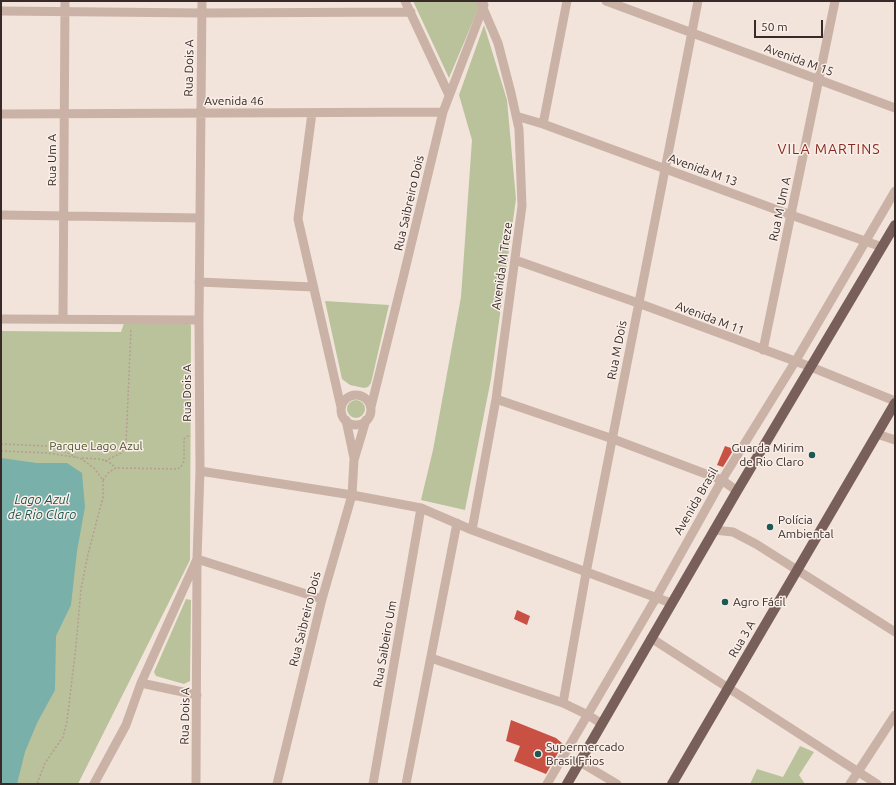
<!DOCTYPE html>
<html>
<head>
<meta charset="utf-8">
<style>
  body { margin:0 }
  #map { position:relative; width:896px; height:785px; overflow:hidden; background:#f2e4db; font-family:Ubuntu,sans-serif }
  canvas { display:block }
  .frame { position:absolute; inset:0; border:2px solid #372a28; pointer-events:none }
  .scale { position:absolute; left:754px; top:20px; width:69px; height:18px; box-sizing:border-box; border:2px solid #372a28; border-top:0; padding-left:5px; font-size:12px; line-height:14px; white-space:nowrap; color:#372a28; -webkit-text-stroke:3px #faefe8; paint-order:stroke }
</style>
</head>
<body>
<div id="map">
<canvas width="896" height="785"></canvas>
<div class="frame"></div>
<div class="scale">50 m</div>
</div>
<script>
const context = document.querySelector('canvas').getContext('2d');
context.lineJoin = 'round';
function fillPath(path, color) {
  context.fillStyle = color;
  context.fill(path, 'evenodd');
}
function shape(rows) {
  const path = new Path2D();
  for (const r of rows) {
    if (r.length === 3) {
      path.moveTo(r[0] + r[2], r[1]);
      path.arc(r[0], r[1], r[2], 0, 2 * Math.PI);
      continue;
    }
    path.moveTo(r[0], r[1]);
    for (let i = 2; i < r.length; i += 2) path.lineTo(r[i], r[i + 1]);
  }
  return path;
}
function stroke(path, color, width, dash) {
  context.strokeStyle = color;
  context.lineWidth = width;
  context.lineCap = dash ? 'butt' : 'round';
  context.setLineDash(dash || []);
  context.stroke(path);
}
function drawText(font, color, halo, rows, align = 'center') {
  context.font = font + ' Ubuntu,sans-serif';
  context.lineWidth = 3;
  context.setLineDash([]);
  context.textBaseline = 'middle';
  context.strokeStyle = halo;
  context.fillStyle = color;
  for (const [text, x, y, turn = 0] of rows) {
    context.save();
    context.translate(x, y);
    context.rotate((+turn || 0) * Math.PI / 180);
    context.textAlign = isNaN(turn) ? turn : align;
    if (halo) context.strokeText(text, 0, 0);
    context.fillText(text, 0, 0);
    context.restore();
  }
}
const green = shape([
  [413,1,475,1,479,7,449,78],
  [484,25,507,100,516,199,491,379,465,510,421,500,433,450,461,297,472,140,459,95],
  [325,301,389,305,371,383,368,387,364,388,350,385,342,379],
  [124,323,190,323,191,326,190,560,78,784,1,784,1,331,121,332],
  [356,409,9],
  [186,599,191,600,190,681,184,684,156,676,154,672],
  [800,746,814,752,799,775,805,784,750,784,757,769,783,777]
]);
const water = shape([
  [1,458,37,463,67,463,82,473,85,507,77,551,71,605,56,636,55,690,37,723,25,752,17,784,1,784]
]);
const building = shape([
  [725,446,734,449,723,467,717,465],
  [517,610,530,616,527,625,514,619],
  [511,720,556,738,563,744,546,774,514,761,520,746,506,741]
]);
const path = shape([
  [1,444,47,446,59,449,76,457],
  [1,451,48,453,80,458,94,468,103,480,103,497,88,554,81,589,76,646,67,721,63,737,45,763,37,784],
  [82,458,100,459,109,462,116,468],
  [105,461,121,453,126,444,131,329],
  [103,480,109,472,116,468,177,469,181,467,184,461,184,439,188,436,191,436]
]);
const minor = shape([
  [405,1,449,95],
  [606,1,895,108],
  [1,11,202,13,411,12],
  [312,113,298,219,341,407],
  [1,114,443,112],
  [516,116,543,124,791,215,882,247],
  [543,124,567,1],
  [1,215,200,218],
  [515,260,638,303,811,367,895,401],
  [199,282,313,287],
  [1,319,199,320],
  [63,319,65,1],
  [763,350,835,1],
  [356,410,15],
  [496,399,613,439,722,480,737,491],
  [371,407,404,274,443,112,484,5],
  [346,420,354,458],
  [877,434,895,440],
  [200,471,352,495,421,508,472,530,671,603],
  [472,530,496,399,522,206,519,129,511,93,498,43,480,1],
  [714,530,733,532,756,544,895,632],
  [651,638,877,784],
  [431,658,563,703,588,715,602,724],
  [141,683,197,695],
  [563,703,586,573,698,1],
  [580,762,617,784],
  [94,784,126,725,141,683,197,559,322,599],
  [196,784,197,559,200,471,199,320,202,1],
  [277,784,322,599,352,495,354,460,366,420],
  [373,784,421,508],
  [406,784,457,523],
  [547,784,656,598,722,480,795,362,895,191],
  [850,784,895,715]
]);
const primary = shape([
  [567,784,737,491,895,225],
  [672,784,895,403]
]);
const markers = [
  [812,455,4,"#1c5954"],
  [770,527,4,"#1c5954"],
  [725,602,4,"#1c5954"],
  [538,754,4,"#1c5954"]
];
const streetNames = [
  ["Avenida M 15",799,60,20],
  ["Rua Dois A",189,68,-89],
  ["Avenida 46",234,101],
  ["Rua Um A",52,160,-90],
  ["Avenida M 13",703,170,20],
  ["Rua Saibreiro Dois",409,203,-77],
  ["Rua M Um A",780,209,-78],
  ["Avenida M Treze",502,266,-82],
  ["Avenida M 11",710,318,21],
  ["Rua M Dois",617,350,-79],
  ["Rua Dois A",187,393,-90],
  ["Avenida Brasil",696,501,-60],
  ["Rua Saibreiro Dois",305,619,-76],
  ["Rua 3 A",742,639,-60],
  ["Rua Saibeiro Um",385,644,-80],
  ["Rua Dois A",185,716,-89]
];
const parkNames = [
  ["Parque Lago Azul",96,446]
];
const poiNames = [
  ["Guarda Mirim",804,448,"right"],
  ["de Rio Claro",804,462,"right"],
  ["Polícia",778,520],
  ["Ambiental",778,534],
  ["Agro Fácil",733,602],
  ["Supermercado",546,747],
  ["Brasil Frios",546,761]
];
const waterNames = [
  ["Lago Azul",42,500],
  ["de Rio Claro",42,515]
];
const quarterNames = [
  ["VILA MARTINS",829,149]
];
fillPath(green, '#bac29b');
fillPath(water, '#7ab0aa');
fillPath(building, '#c85144');
stroke(path, '#b79c91', 1.5, [2, 2]);
stroke(minor, '#cbb2a7', 9);
stroke(primary, '#795f59', 10);
for (const [x, y, r, color] of markers) {
  const dot = new Path2D();
  dot.arc(x, y, r, 0, 2 * Math.PI);
  context.fillStyle = color;
  context.fill(dot);
  stroke(dot, '#faefe8', 1.5);
}
drawText('12px', '#372a28', '#faefe8', streetNames);
drawText('12px', '#4c562b', '#faefe8', parkNames);
drawText('12px', '#372a28', '#faefe8', poiNames, 'left');
drawText('italic 13px', '#1c5954', '#faefe8', waterNames);
context.letterSpacing = '1px';
drawText('14px', '#87291f', '#faefe8', quarterNames);
context.letterSpacing = '0px';
</script>
</body>
</html>
